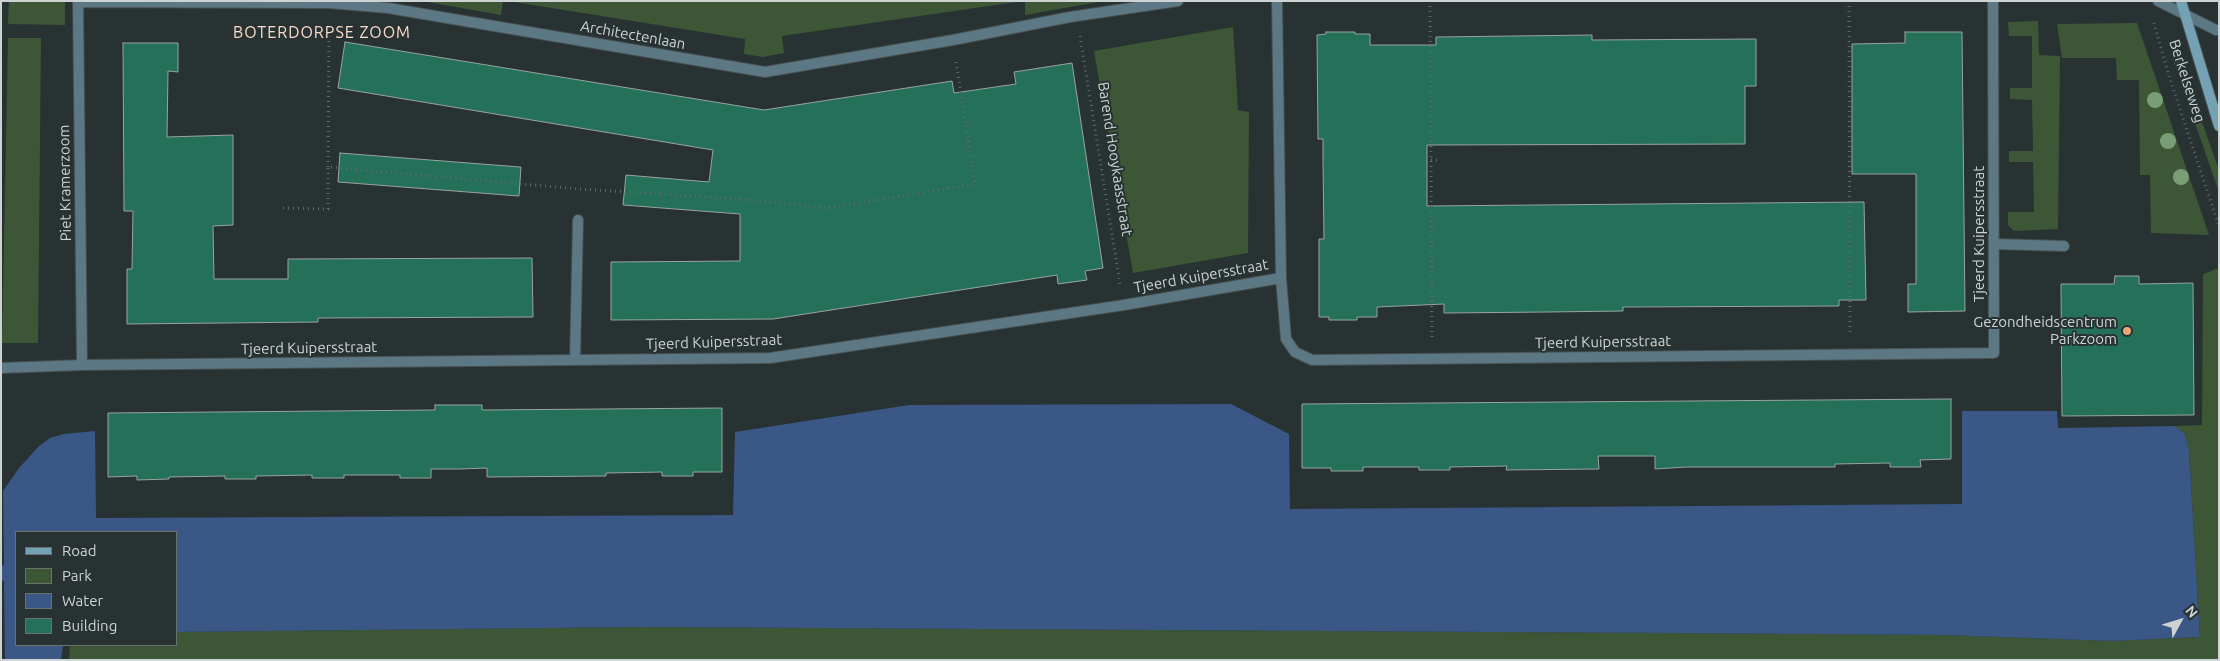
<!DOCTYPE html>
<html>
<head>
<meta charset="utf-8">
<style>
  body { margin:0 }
  #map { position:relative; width:2220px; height:661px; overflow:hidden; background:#283232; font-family:Ubuntu,sans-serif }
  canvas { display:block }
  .frame { position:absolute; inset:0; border:2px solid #cdd3d3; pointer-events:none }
  .legend { position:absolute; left:15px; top:531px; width:162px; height:115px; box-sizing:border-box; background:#283232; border:1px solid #6a7272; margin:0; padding:6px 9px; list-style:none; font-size:15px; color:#cdd3d3 }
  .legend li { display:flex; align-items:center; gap:10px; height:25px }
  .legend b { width:25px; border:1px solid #6a7272 }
  .north { position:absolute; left:2155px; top:596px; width:50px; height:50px; -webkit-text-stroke:4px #283232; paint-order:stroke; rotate:51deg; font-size:14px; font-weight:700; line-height:20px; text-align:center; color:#cdd3d3 }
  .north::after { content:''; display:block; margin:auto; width:18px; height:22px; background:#cdd3d3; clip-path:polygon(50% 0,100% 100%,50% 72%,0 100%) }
</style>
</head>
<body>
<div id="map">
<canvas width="2220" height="661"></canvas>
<div class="frame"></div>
<ul class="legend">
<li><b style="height:6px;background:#75a1b5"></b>Road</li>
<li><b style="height:14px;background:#3d5736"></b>Park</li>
<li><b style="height:14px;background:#3a5785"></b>Water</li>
<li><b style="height:14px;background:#257059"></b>Building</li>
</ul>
<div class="north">N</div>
</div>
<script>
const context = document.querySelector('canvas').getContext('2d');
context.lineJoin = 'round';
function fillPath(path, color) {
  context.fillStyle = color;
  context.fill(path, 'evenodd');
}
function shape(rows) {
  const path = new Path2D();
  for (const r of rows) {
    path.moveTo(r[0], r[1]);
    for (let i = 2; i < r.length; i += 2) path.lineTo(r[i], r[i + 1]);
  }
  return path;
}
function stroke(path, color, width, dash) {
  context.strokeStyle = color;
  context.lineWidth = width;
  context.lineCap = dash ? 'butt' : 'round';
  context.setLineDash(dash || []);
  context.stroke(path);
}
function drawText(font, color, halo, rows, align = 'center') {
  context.font = font + ' Ubuntu,sans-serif';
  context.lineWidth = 4;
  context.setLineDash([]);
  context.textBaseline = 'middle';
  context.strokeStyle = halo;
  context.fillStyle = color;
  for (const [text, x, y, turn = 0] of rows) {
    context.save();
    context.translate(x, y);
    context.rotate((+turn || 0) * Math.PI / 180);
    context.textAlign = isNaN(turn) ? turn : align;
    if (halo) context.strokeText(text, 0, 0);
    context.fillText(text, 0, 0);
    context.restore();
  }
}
const green = shape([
  [9,1,65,1,65,25,8,24],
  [422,1,503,1,501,15],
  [508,1,1023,1,782,36,784,53,763,57,744,54,745,39],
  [1025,1,1104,1,1025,15],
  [2038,21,2039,55,2060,56,2058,229,2014,231,2008,225,2008,212,2034,212,2033,162,2009,162,2009,151,2033,151,2032,100,2010,99,2010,88,2032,88,2032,36,2009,36,2008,22],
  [2137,23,2209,235,2151,233,2150,175,2140,175,2139,80,2117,80,2116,58,2062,58,2057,24],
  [1233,27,1238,110,1249,112,1248,253,1133,273,1094,51],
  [8,38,41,38,38,343,2,343],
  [2178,55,2219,170,2219,192,2172,57],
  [2219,268,2219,660,69,660,70,645,176,645,176,632,642,627,1664,633,1942,635,2113,641,2200,637,2189,450,2185,434,2175,426,2202,425,2203,274]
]);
const water = shape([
  [1231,404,1289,434,1290,509,1962,504,1962,411,2057,411,2058,428,2175,426,2185,434,2189,450,2200,637,2113,641,1942,635,1664,633,642,627,176,632,176,532,16,532,16,645,63,645,61,660,5,660,4,581,1,580,1,566,4,565,3,491,19,468,39,446,50,438,64,434,95,431,96,518,733,515,735,432,909,405]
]);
const building = shape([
  [1326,32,1355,32,1355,34,1370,34,1370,45,1436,45,1436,37,1592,35,1592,40,1756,39,1756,86,1745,86,1745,144,1427,145,1427,206,1864,202,1866,300,1839,300,1839,306,1623,307,1623,311,1547,312,1444,313,1444,304,1377,307,1377,317,1357,317,1357,320,1329,320,1329,317,1319,317,1319,239,1324,239,1323,164,1323,139,1318,139,1317,35,1326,34,1326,32],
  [1905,32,1962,32,1965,311,1908,312,1908,284,1916,284,1916,174,1852,174,1852,44,1905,43,1905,32],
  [345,42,764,110,952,81,954,93,1016,84,1014,72,1072,63,1103,268,1085,271,1087,280,1058,284,1057,275,773,319,611,320,611,262,740,261,740,214,623,205,626,175,709,182,713,150,338,88,345,42],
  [123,43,178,43,178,72,168,71,167,137,233,135,233,225,213,226,214,279,288,279,288,259,532,258,533,317,318,318,318,322,127,324,127,269,132,269,133,211,124,211,123,43],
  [340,153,520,167,521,167,519,196,338,182,340,153],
  [2115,276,2139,276,2139,284,2193,283,2194,415,2062,416,2061,284,2114,284,2115,276],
  [1951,399,1951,459,1920,460,1921,467,1890,467,1890,463,1835,464,1835,467,1686,467,1655,469,1655,456,1598,456,1599,469,1506,470,1507,466,1450,467,1450,470,1419,470,1419,467,1363,467,1363,471,1331,471,1331,468,1302,468,1302,404,1951,399],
  [435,405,482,405,482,410,722,408,722,472,693,472,693,476,662,476,662,472,606,473,606,476,487,477,487,468,459,469,431,469,431,478,400,478,400,475,344,475,344,478,312,478,312,475,256,476,256,479,225,479,225,476,169,477,169,479,137,480,137,476,108,477,108,413,435,410,435,405]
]);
const path = shape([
  [1430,1,1432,338],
  [1849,1,1850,334],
  [2154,23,2168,73,2219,226],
  [1080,36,1120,284],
  [1431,160,1441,160],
  [328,167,329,24],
  [283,208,328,209,328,167,579,189,740,199,827,208,975,184,956,61]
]);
const lane = shape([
  [1994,244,2064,246],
  [575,360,578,220]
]);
const street = shape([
  [78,1,82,365],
  [1277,1,1281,278],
  [2158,1,2216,30,2219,30],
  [78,2,329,3,388,8,765,72,953,40,1070,17,1178,1],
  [1,368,82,365,770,358,1124,305,1281,278,1286,339,1295,352,1312,360,1994,353,1993,1]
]);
const secondary = shape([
  [2181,1,2219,126]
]);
const trees = [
  [2155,100],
  [2168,141],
  [2181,177]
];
const markers = [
  [2127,331,5,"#efa378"]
];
const streetNames = [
  ["Architectenlaan",633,35,10],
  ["Berkelseweg",2187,81,72],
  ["Barend Hooykaasstraat",1115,159,81],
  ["Piet Kramerzoom",65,183,-91],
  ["Tjeerd Kuipersstraat",1979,234,-90],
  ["Tjeerd Kuipersstraat",1201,276,-10],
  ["Tjeerd Kuipersstraat",714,342,-2],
  ["Tjeerd Kuipersstraat",1603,342,-1],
  ["Tjeerd Kuipersstraat",309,348,-1]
];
const poiNames = [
  ["Gezondheidscentrum",2117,322],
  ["Parkzoom",2117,339]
];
const neighbourhoodNames = [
  ["BOTERDORPSE ZOOM",322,33]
];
fillPath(green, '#3d5736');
fillPath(water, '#3a5785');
fillPath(building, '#257059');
stroke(building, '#99a49f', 1);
stroke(lane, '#464f4f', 12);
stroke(street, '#464f4f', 12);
stroke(secondary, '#464f4f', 12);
stroke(path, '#616a6a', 3, [1, 4]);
stroke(lane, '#5d7885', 10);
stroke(street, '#5d7885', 10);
stroke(secondary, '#75a1b5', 10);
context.fillStyle = '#799e76';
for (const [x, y] of trees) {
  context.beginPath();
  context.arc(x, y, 8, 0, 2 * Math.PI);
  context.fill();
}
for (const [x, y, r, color] of markers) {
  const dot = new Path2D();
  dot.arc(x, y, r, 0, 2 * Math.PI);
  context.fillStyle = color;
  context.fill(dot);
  stroke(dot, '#283232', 2);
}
drawText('15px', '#cdd3d3', '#283232', streetNames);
drawText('15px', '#cdd3d3', '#283232', poiNames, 'right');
context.letterSpacing = '1px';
drawText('16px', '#f9dbcb', '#283232', neighbourhoodNames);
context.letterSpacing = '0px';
</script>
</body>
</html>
